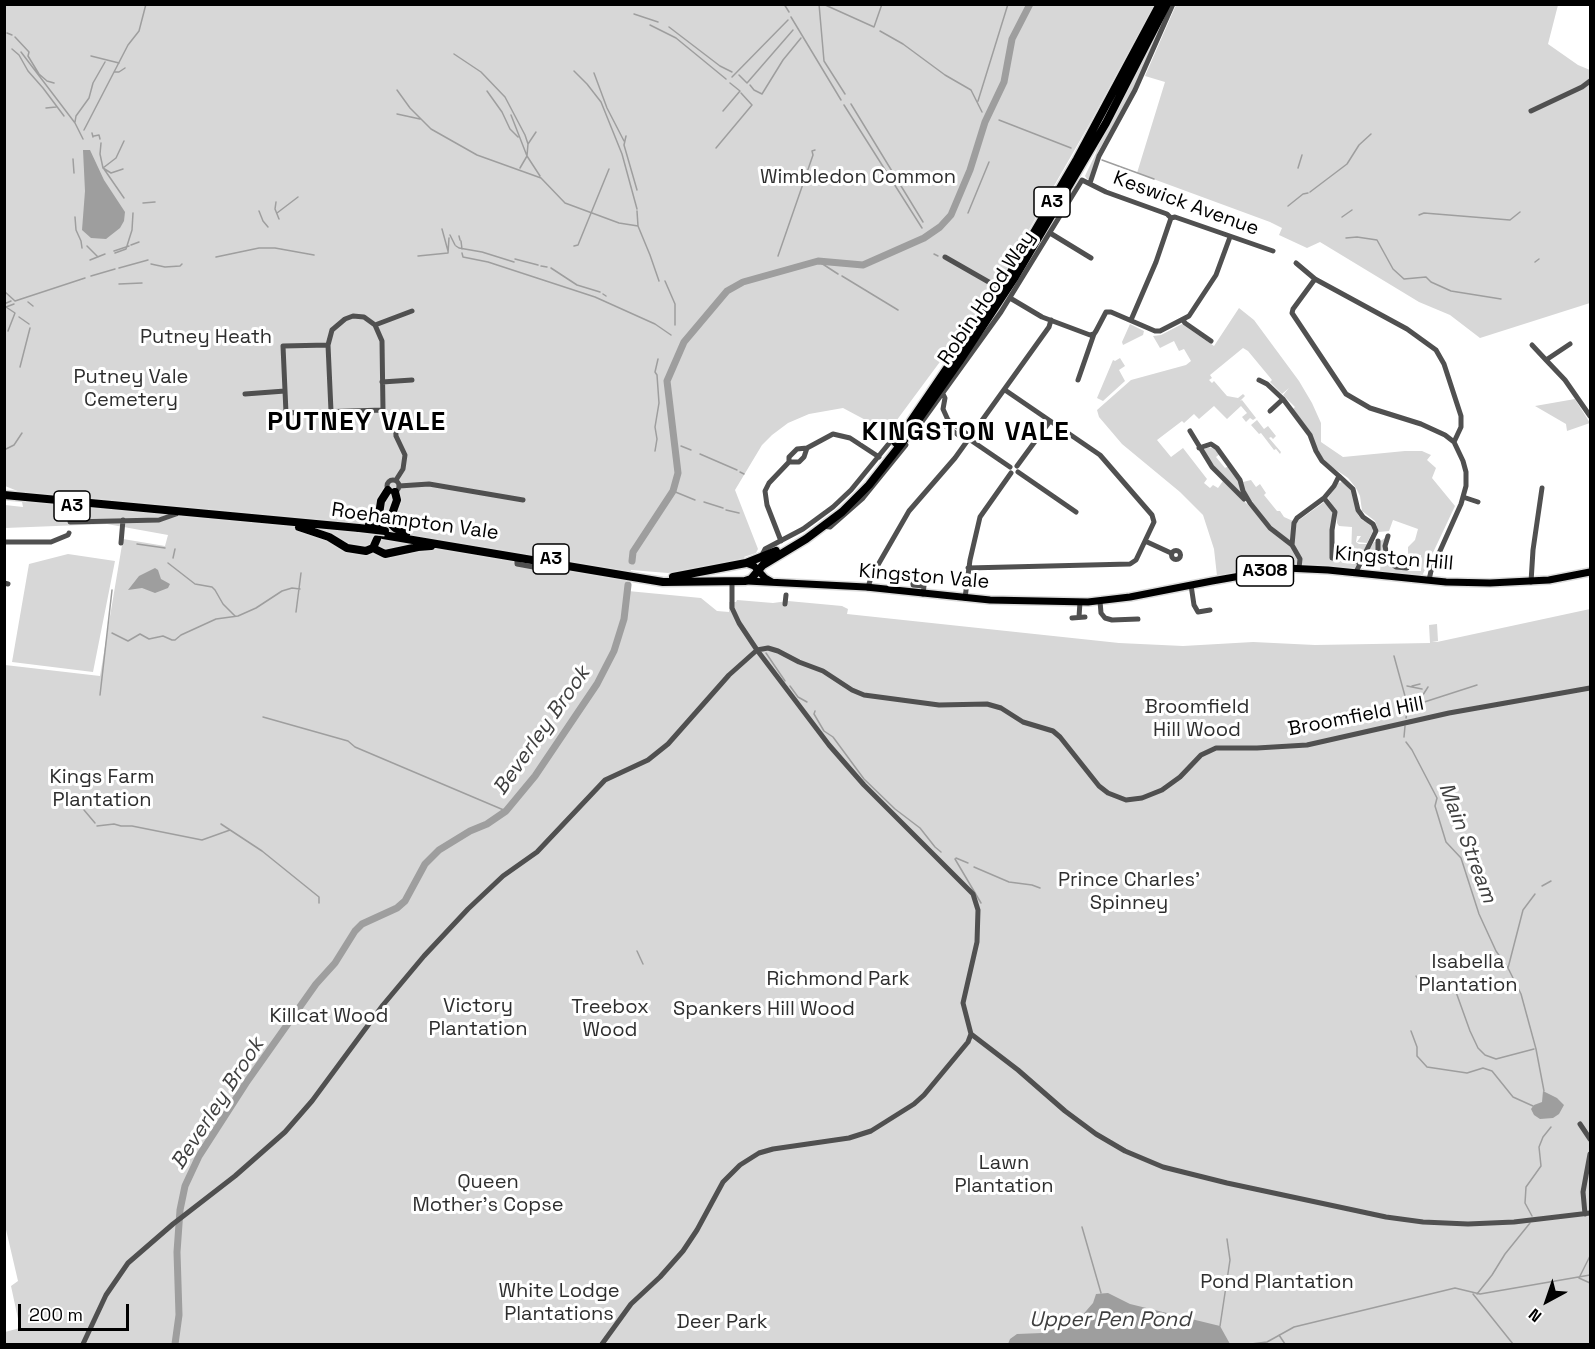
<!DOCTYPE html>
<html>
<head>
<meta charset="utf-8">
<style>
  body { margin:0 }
  #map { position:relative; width:1595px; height:1349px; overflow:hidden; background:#fff; font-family:"Space Grotesk",sans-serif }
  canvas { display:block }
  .frame { position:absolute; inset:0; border:6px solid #000; pointer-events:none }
  .north { position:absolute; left:1517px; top:1271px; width:60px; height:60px; -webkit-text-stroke:4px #fff; paint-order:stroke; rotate:220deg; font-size:16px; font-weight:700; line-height:24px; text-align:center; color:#000 }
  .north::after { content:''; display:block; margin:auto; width:21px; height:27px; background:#000; clip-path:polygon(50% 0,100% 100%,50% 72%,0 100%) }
  .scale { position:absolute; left:18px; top:1304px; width:111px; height:27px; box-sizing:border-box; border:3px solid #000; border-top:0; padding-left:8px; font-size:18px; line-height:21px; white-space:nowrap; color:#000; -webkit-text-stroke:4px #fff; paint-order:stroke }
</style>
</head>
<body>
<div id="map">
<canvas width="1595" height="1349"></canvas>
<div class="frame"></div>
<div class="north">N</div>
<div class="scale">200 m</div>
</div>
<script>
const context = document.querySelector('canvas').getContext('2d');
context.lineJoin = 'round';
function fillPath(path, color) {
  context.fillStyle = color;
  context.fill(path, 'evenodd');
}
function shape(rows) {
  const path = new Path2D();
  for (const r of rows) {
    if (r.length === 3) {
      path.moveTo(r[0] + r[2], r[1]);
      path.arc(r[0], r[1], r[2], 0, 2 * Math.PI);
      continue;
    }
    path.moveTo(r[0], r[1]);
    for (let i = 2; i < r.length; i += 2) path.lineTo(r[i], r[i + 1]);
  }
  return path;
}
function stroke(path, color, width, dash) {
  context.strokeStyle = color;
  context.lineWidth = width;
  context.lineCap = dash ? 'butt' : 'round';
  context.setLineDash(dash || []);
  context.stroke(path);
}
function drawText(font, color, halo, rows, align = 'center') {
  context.font = font + ' "Space Grotesk",sans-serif';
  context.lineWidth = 6;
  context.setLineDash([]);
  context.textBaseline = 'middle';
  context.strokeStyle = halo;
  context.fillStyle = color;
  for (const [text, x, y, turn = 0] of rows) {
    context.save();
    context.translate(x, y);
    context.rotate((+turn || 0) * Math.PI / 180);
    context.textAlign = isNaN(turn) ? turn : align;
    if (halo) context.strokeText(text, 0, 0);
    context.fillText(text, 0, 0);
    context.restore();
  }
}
const green = shape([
  [5,5,1154,5,1090,123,999,282,888,432,843,408,809,414,788,423,772,435,762,445,735,490,758,549,756,553,744,557,745,559,668,573,631,570,628,591,701,598,717,611,729,612,729,602,736,602,737,600,773,603,788,601,842,606,848,609,847,614,1119,643,1183,646,1253,642,1315,645,1430,643,1429,625,1437,624,1438,641,1432,642,1437,642,1590,609,1590,1344,5,1344,5,1332,20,1328,11,1286,18,1281,4,1221,5,665,100,676,123,539,165,546,168,535,107,524,5,528,5,505,23,507,20,492,5,486],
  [1170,5,1134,89,1098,152,1089,179,1087,179,1085,176,1096,153,1100,140],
  [1176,5,1558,5,1548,44,1578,65,1590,70,1590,303,1480,338,1450,315,1419,302,1320,242,1307,248,1279,235,1282,228,1270,222,1137,173,1165,82,1145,76],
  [1239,308,1254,320,1299,381,1312,403,1321,423,1321,442,1343,457,1405,451,1422,451,1431,455,1427,460,1436,468,1432,478,1455,506,1422,576,1380,571,1381,559,1365,557,1374,542,1379,542,1385,538,1388,562,1408,571,1421,571,1421,555,1408,554,1408,547,1415,540,1418,529,1393,520,1389,531,1379,532,1375,521,1362,511,1360,496,1356,488,1348,478,1326,463,1292,410,1295,407,1283,395,1289,388,1282,394,1270,382,1272,380,1248,351,1243,348,1210,375,1212,378,1209,380,1212,383,1214,381,1227,396,1238,398,1243,394,1245,396,1240,401,1242,400,1256,418,1253,420,1250,418,1246,422,1242,417,1247,413,1241,406,1227,419,1214,406,1199,419,1194,414,1184,423,1182,421,1157,440,1171,457,1183,448,1207,479,1204,483,1210,488,1213,485,1218,488,1223,481,1290,545,1299,559,1299,564,1217,576,1214,549,1203,515,1180,492,1122,444,1099,417,1097,410,1131,380,1186,365,1191,361,1184,349,1179,351,1174,341,1160,348,1153,336,1161,335,1182,324,1214,346],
  [1130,324,1144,331,1143,335,1123,345,1122,342],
  [1120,358,1125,366,1119,370,1125,381,1103,401,1097,398,1113,360,1115,361],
  [1575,399,1590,423,1567,431,1566,424,1535,406],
  [1257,420,1264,429,1268,426,1276,436,1273,439,1271,437,1269,438,1281,452,1280,454,1276,449,1274,450,1261,433,1259,434,1251,425],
  [1208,447,1215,449,1220,454,1216,457,1225,468,1229,466,1238,480,1244,497,1219,473,1202,450],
  [1251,480,1256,487,1260,484,1266,493,1264,495,1277,511,1280,511,1284,517,1293,521,1290,542,1265,520,1254,506,1244,488,1243,482],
  [1342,482,1351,489,1358,515,1362,520,1370,523,1373,531,1367,543,1357,542,1361,536,1357,536,1356,542,1359,544,1366,544,1370,542,1360,562,1351,557,1352,527,1339,526,1337,523,1337,512,1328,498,1338,483],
  [1324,502,1332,510,1333,515,1331,558,1349,559,1357,564,1355,568,1301,564,1293,542,1295,523],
  [68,554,115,561,93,672,12,662,29,564]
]);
const water = shape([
  [83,150,90,150,104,180,125,212,124,221,120,228,106,239,91,238,82,230,85,191],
  [155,568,158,570,161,579,170,584,168,588,155,593,142,588,128,590,139,576],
  [1543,1091,1557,1098,1564,1105,1559,1114,1553,1118,1540,1119,1534,1115,1531,1109,1534,1105,1542,1102],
  [1108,1293,1130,1304,1220,1326,1230,1344,1008,1344,1010,1339,1017,1334,1042,1333,1054,1329,1059,1330,1064,1327,1073,1326,1093,1303,1096,1294]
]);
const stream = shape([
  [784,4,789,12],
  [819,4,824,61,845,94],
  [823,4,874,27,882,4],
  [634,14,658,22],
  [791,17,841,100],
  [650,25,676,38,726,79],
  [669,27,720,66,732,72],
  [880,31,903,44,945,75,971,90,982,112],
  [7,33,12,35],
  [15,37,29,52,28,56,39,74,47,81,54,83],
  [12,49,19,55,28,71,43,88,64,116],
  [21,52,75,123,83,139],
  [454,54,481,72,505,97,525,135,528,144,527,156,540,176],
  [91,56,119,63],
  [574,71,587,84,601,102,622,154,637,209],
  [115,72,119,72,125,68],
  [594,73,607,108,624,141],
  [739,75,747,83,793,30],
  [732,77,788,20],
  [750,85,754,90,762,94,783,60,801,38],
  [397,90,410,108,431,129,477,155,541,178,565,203,619,223,638,226],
  [487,91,502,112,510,129,518,137],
  [978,101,1008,4],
  [851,104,923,222],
  [844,105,922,228],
  [46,108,56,107],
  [723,111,740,91,730,83],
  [397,114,420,119],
  [511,115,527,156,520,168],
  [999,120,1071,148],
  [75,122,76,116,89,98,93,83,105,62],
  [84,130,128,45,139,31,146,4],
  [92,133,93,137],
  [94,136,99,135,100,139],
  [626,136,624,145,637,190],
  [101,143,100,154,103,168,111,173,123,169],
  [528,144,536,132],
  [716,148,752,105,741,93],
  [73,159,74,173],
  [1102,160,1154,179],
  [103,168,116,158,124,141],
  [1298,168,1302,155],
  [104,169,124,198],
  [1310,192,1347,164,1359,145,1371,134],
  [276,202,275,209,279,219],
  [143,203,155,202],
  [1288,206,1303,194,1308,193],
  [259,211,263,221,268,227],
  [637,211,638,226,650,255,659,281],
  [277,213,298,197],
  [968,213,989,162],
  [1419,215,1424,213,1510,220,1520,212],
  [75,217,76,230,81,241,82,248],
  [1342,217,1352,210],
  [442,229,448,251],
  [450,235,455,245],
  [459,236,460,240],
  [1346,238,1357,237,1377,240,1393,269,1404,279,1426,277,1431,282,1451,291,1501,299],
  [461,241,462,249],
  [131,245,139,242],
  [87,246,98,257],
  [456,246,459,248,482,252,514,262],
  [574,246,578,245,609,169],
  [114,251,129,246],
  [115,253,126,249,132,230,133,213],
  [462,253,463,257,488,262,595,297,655,324,671,335],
  [934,254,938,256],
  [418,256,448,253,449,238],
  [778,256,813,155,812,151,815,150],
  [216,257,259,248,275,248,314,255],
  [515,259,538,265],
  [90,260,105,254],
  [818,261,838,274],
  [1535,262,1539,259],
  [151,264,165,267,180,266,182,264],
  [541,266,547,267],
  [119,268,148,260],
  [551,268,577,285,600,292],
  [91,276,115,269],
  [842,276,898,310],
  [665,281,675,304,675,325],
  [119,284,142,283],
  [4,291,15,301,85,278],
  [603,294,606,296],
  [28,302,33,306],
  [4,304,11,301],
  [19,317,29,324],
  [8,331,15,313,6,307,14,304],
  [20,367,30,328],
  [681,446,691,450],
  [4,450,14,445,22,433],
  [655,451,657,439,655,427,659,403,657,375,655,372,658,359],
  [700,454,737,470],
  [740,472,744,474],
  [673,491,695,500],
  [704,502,723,508],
  [726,510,739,513],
  [137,544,165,548],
  [173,558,175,549],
  [168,563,195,584,212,587,215,590,223,604,235,616],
  [296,612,301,573],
  [112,633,128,641,140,634,149,639,163,636,172,640,175,640,181,635,216,619,238,616,256,608,282,591,292,588,300,589],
  [766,653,785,681],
  [1394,656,1408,707,1406,718],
  [790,686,798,697,807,702],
  [1407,686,1422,689],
  [1412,686,1420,684],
  [100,695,112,590],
  [1417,704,1428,687],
  [1415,705,1477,685],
  [815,711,814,714,824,731,833,737,864,779,895,809,920,828,935,847,941,852],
  [263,717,348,741,355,747,506,811],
  [1404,737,1405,726],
  [1406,742,1412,750,1437,798,1435,806,1446,842,1461,858,1479,914,1496,951,1508,968,1521,994,1536,1049,1544,1091],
  [84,810,95,823],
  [221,824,262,851,319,897,319,903],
  [97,826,114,824,121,826,132,826,202,840,230,830],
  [956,858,968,863],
  [955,859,981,903],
  [974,867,1009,882,1032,885,1040,888],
  [1542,886,1551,881],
  [637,951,643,964],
  [1508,968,1523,910,1535,894],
  [1416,976,1423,986,1448,989],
  [1456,992,1470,1031,1478,1048,1485,1055,1496,1059,1534,1049],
  [1411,1031,1417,1047,1417,1056,1427,1067,1467,1073,1483,1068,1492,1071,1513,1097,1533,1106],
  [1532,1216,1525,1203,1526,1187,1541,1166,1539,1147,1543,1137,1551,1127],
  [1082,1227,1101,1293],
  [1590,1256,1579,1278,1590,1283],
  [1473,1294,1513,1344],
  [1477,1294,1492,1275,1505,1254,1530,1223],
  [1220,1326,1230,1260,1227,1239],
  [1279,1335,1285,1344],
  [1251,1344,1267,1342,1294,1327,1455,1288,1480,1294,1590,1275]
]);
const river = shape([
  [632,561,633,552,673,491,678,473,667,381,684,342,727,291,743,282,818,261,863,265,924,238,940,227,951,215,970,170,985,122,1004,82,1012,39,1030,4],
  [175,1344,179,1315,177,1252,180,1210,185,1186,199,1156,246,1083,316,984,335,963,355,931,362,924,397,908,405,901,425,864,439,850,470,831,487,824,506,811,535,776,597,684,614,651,624,619,628,585]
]);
const minor = shape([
  [1531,111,1582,87,1590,81],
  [1090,183,1099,156,1135,90,1173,4],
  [1050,233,1091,258],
  [945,257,1001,289],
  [1296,263,1315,279],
  [1010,298,1042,317,1090,335,1094,334,1096,331,1106,312,1111,312,1155,331,1160,331,1189,316,1216,275,1230,237],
  [1131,320,1156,262,1171,218],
  [1183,320,1185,323,1211,341],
  [375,325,412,311],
  [1570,344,1546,360,1565,380,1590,416],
  [328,345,283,346,286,413,383,410,385,417,395,417,396,436,405,455,403,469,396,480],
  [1532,345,1546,360],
  [1078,380,1094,334],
  [1259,380,1267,384,1283,399,1310,435,1316,451,1322,461,1339,476],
  [382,382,412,380],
  [245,394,285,391],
  [943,394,945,398,943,409,948,420,971,437],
  [331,411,328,345,332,330,345,319,353,316,364,317,375,325,382,341,383,410],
  [1270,411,1283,399],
  [920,424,924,427,935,423,944,425,967,441],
  [916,430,1001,312,1082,180,1106,192,1167,214,1171,218,1175,217,1273,251],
  [1190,431,1212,467,1244,499],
  [969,439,1010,467],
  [807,448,804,457,799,462,789,462,789,457,797,449,807,448,833,434,850,438,879,457],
  [1199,448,1211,444,1217,448,1240,480,1243,491,1250,503,1270,528,1292,545],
  [1017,466,1050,421],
  [1018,472,1076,512],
  [393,486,6],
  [399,486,429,484,523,500],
  [1463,497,1478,502],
  [1324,498,1335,512,1332,530,1332,558,1350,559,1360,563],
  [70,522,159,520,176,514],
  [824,526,830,527,863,498,906,445],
  [1388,536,1385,546,1388,561,1396,567,1407,568],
  [781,541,767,505,765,491,769,483,789,462],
  [1145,541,1171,553],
  [1378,541,1378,559],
  [4,542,51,542,68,535,69,533],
  [121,543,123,520],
  [1176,555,4.5],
  [761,557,765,549,803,529,833,507,851,490,891,441,897,440],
  [517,558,517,564,550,570,557,566],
  [968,568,1130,564,1136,560,1154,522,1152,515,1100,455,1005,390],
  [1299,568,1300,559,1292,545,1294,523,1297,518,1324,498,1334,486,1339,476,1353,489,1358,510,1363,517,1373,524,1376,531,1356,572],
  [913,580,913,585,924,586,923,594],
  [1429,580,1431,571,1461,504,1466,486,1466,472,1463,461,1454,442,1445,435,1421,424,1370,408,1346,394,1292,313,1293,309,1315,279,1407,329,1436,350,1444,364,1461,416,1461,427,1454,442],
  [732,581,732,608,739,623,757,650,829,745,864,785,973,894,978,910,977,942,963,1003,971,1034,1018,1070,1065,1111,1096,1134,1125,1151,1163,1167,1227,1183,1386,1217,1423,1222,1468,1224,1514,1222,1590,1213],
  [1531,582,1533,550,1542,488],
  [4,583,8,584],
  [1191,585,1194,605,1198,612,1210,610],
  [868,588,871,577,909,511,955,458,1049,327,1051,320],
  [965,598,970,560,980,517,1011,473],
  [1100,601,1101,613,1105,618,1112,620,1138,619],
  [785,604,786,595],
  [1079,617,1080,602],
  [1072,618,1085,617],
  [1580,1124,1590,1139],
  [1585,1214,1583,1192,1590,1154],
  [83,1344,106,1295,128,1263,173,1224,235,1176,285,1132,312,1101,383,1005,424,956,468,909,503,876,537,852,605,780,648,760,668,744,729,675,757,650,768,648,778,651,799,662,823,671,852,690,864,695,939,705,987,704,1001,708,1023,722,1053,731,1060,737,1099,786,1108,793,1126,800,1142,798,1162,790,1180,777,1201,755,1216,748,1257,748,1307,745,1449,713,1590,688],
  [602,1344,631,1304,660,1277,683,1251,697,1230,723,1182,740,1165,759,1153,773,1149,849,1138,871,1131,914,1104,924,1095,968,1042,971,1034]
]);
const major = shape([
  [746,563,754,566,765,578,772,582],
  [747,581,866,587,990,600,1088,602,1130,597,1212,581,1286,568,1328,570,1446,582,1490,583,1549,580,1590,572]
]);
const highway = shape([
  [896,443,1001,289,1077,159,1160,4],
  [395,492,397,500,392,514,392,525,395,528,406,534],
  [4,495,359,528],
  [378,521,381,501,388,490],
  [299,527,329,537,347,548,366,551,373,548,377,539],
  [383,535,663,582,745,581,751,579,763,565,806,539,842,512,869,485,902,443,959,362,1015,277,1106,123,1167,4],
  [373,548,385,554,418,547,431,546],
  [673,577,746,563,776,551]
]);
const highwayBridge = shape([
  [369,525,379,524,386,521],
  [359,528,385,531]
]);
const shields = [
  [1052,202,36],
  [72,506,36],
  [551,559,36],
  [1265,571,57]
];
const shieldNames = [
  ["A3",1052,202],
  ["A3",72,506],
  ["A3",551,559],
  ["A308",1265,571]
];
const parkNames = [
  ["Wimbledon Common",858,178],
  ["Putney Heath",206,338],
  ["Putney Vale",131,378],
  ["Cemetery",131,401],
  ["Broomfield",1197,708],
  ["Hill Wood",1197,731],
  ["Kings Farm",102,778],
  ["Plantation",102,801],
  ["Prince Charles'",1129,881],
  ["Spinney",1129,904],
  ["Isabella",1468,963],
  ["Plantation",1468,986],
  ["Richmond Park",838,980],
  ["Victory",478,1007],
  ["Plantation",478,1030],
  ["Treebox",610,1008],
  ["Wood",610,1031],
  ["Spankers Hill Wood",764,1010],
  ["Killcat Wood",329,1017],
  ["Lawn",1004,1164],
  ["Plantation",1004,1187],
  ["Queen",488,1183],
  ["Mother's Copse",488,1206],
  ["Pond Plantation",1277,1283],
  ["White Lodge",559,1292],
  ["Plantations",559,1315],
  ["Deer Park",722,1323]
];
const streetNames = [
  ["Keswick Avenue",1186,204,20],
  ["Robin Hood Way",987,298,-56],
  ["Roehampton Vale",415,522,8],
  ["Kingston Hill",1394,559,5],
  ["Kingston Vale",924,577,5],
  ["Broomfield Hill",1356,717,-11]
];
const waterNames = [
  ["Beverley Brook",542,731,-55],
  ["Main Stream",1467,843,69],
  ["Beverley Brook",218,1104,-57],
  ["Upper Pen Pond",1110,1320]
];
const districtNames = [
  ["PUTNEY VALE",357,423],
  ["KINGSTON VALE",966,433]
];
fillPath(green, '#d7d7d7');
fillPath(water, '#9e9e9e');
stroke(stream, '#9e9e9e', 1.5);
stroke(river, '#9e9e9e', 7);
stroke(major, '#dbdbdb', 10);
stroke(highway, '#dbdbdb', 11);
stroke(minor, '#505050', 5);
stroke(major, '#000', 7);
stroke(highway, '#000', 8);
stroke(highwayBridge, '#dbdbdb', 11, []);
stroke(highwayBridge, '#000', 8);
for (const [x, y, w] of shields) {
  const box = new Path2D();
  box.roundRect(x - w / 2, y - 15, w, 30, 4.5);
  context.fillStyle = '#fff';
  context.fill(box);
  stroke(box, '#000', 1.5);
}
drawText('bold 18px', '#000', null, shieldNames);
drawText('20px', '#2e2e2e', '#fff', parkNames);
drawText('20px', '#000', '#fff', streetNames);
drawText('italic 21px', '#3f3f3f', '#fff', waterNames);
context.letterSpacing = '1.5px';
drawText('bold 26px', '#000', '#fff', districtNames);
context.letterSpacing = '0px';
</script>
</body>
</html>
